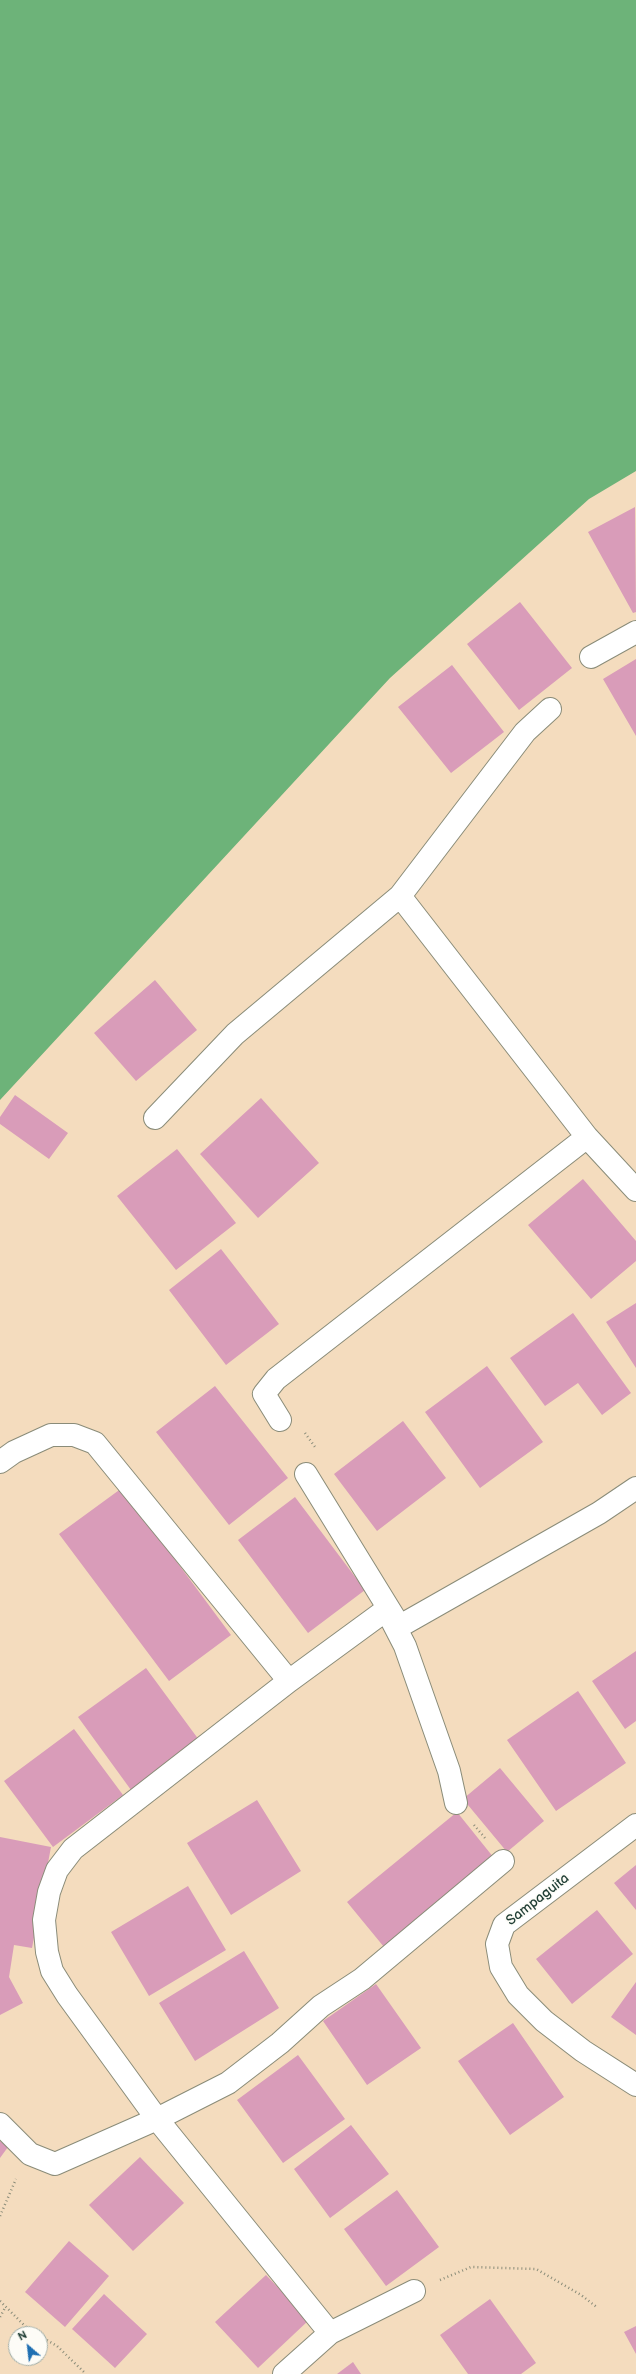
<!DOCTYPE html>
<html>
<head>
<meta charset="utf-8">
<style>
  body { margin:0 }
  #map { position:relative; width:636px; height:2374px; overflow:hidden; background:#f4dcbe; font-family:"Balsamiq Sans",sans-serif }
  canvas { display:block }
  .north { position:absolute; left:8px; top:2326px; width:40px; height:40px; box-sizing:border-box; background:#fdfcf7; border:1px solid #a4b0a9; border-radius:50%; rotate:332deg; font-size:11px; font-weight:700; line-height:16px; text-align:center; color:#1f3d34 }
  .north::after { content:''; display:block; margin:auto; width:14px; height:18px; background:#1f6fb2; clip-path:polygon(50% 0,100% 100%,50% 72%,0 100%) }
</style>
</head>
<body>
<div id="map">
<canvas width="636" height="2374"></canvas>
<div class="north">N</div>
</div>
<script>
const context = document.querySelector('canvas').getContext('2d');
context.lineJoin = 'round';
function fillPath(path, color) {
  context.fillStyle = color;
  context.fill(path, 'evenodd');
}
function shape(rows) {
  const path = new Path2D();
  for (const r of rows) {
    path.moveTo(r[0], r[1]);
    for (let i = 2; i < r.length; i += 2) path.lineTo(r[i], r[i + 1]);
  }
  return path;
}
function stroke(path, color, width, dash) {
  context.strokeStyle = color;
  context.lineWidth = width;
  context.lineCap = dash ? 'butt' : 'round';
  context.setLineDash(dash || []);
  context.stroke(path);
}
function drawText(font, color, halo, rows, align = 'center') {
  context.font = font + ' "Balsamiq Sans",sans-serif';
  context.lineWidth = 3;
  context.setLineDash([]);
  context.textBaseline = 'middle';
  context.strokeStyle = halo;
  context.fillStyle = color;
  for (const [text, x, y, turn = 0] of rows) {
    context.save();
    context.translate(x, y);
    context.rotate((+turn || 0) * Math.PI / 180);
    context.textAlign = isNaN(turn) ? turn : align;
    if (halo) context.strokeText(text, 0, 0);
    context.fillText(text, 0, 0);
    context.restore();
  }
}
const forest = shape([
  [0,0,636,0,636,471,589,499,390,678,0,1100]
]);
const building = shape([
  [635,507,636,612,633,613,588,532],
  [520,602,572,668,519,710,467,644],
  [636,659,636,736,603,679],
  [452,665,504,732,451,773,398,707],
  [155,980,197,1030,136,1081,94,1033],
  [15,1095,68,1133,49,1159,0,1124,0,1117],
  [261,1098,319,1163,258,1218,200,1154],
  [177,1149,236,1223,176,1270,117,1196],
  [583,1179,636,1241,636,1261,591,1299,528,1225],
  [221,1249,279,1324,226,1365,169,1290],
  [636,1303,636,1368,606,1322],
  [573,1313,631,1393,602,1415,578,1383,545,1406,510,1358],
  [487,1366,543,1442,480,1488,425,1412],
  [215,1386,288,1478,229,1525,156,1432],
  [403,1421,446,1478,377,1531,334,1474],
  [122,1488,231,1635,169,1681,59,1534],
  [295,1497,365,1590,308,1633,238,1540],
  [636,1651,636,1721,625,1729,592,1681],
  [146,1668,199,1740,131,1790,78,1717],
  [578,1691,626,1763,556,1811,507,1740],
  [74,1729,123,1795,53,1847,4,1781],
  [500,1768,544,1821,507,1852,463,1799],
  [257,1800,301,1871,231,1915,187,1843],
  [457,1812,494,1858,384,1947,347,1902],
  [0,1837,51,1847,32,1948,14,1945,9,1977,23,2003,0,2015],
  [636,1865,636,1910,614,1883],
  [188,1886,226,1950,149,1996,111,1932],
  [597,1910,633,1954,572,2004,536,1959],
  [244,1951,279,2008,195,2061,159,2003],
  [636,1982,636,2035,611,2017],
  [376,1984,421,2048,367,2085,323,2021],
  [513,2023,564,2097,510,2135,458,2061],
  [298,2055,345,2119,283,2163,237,2100],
  [351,2125,389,2174,330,2218,294,2169],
  [0,2141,8,2147,0,2158],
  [140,2157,184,2203,133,2251,89,2205],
  [397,2190,439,2247,386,2286,344,2229],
  [69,2241,109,2276,65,2327,25,2292],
  [266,2275,309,2320,258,2368,215,2322],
  [104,2294,147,2334,115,2368,72,2329],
  [490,2299,536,2363,521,2374,468,2374,440,2335],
  [636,2326,636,2354,624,2332],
  [353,2362,361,2374,337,2374]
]);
const path = shape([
  [305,1433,315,1447],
  [474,1825,485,1838],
  [0,2216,16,2179],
  [440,2280,471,2267,536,2269,581,2295,598,2308],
  [0,2301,26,2327,37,2334],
  [0,2317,5,2308],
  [40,2336,57,2346,86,2374]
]);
const minor = shape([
  [591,657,636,632],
  [400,896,587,1137,636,1190],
  [155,1118,235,1034,400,896,525,732,550,709],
  [280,1420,264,1394,276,1379,587,1137],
  [0,1462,14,1452,51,1435,74,1435,95,1443,289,1681],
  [306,1474,397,1622],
  [389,1615,405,1646,449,1771,456,1803],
  [400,1626,599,1513,636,1488],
  [636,1825,504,1925,497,1944,501,1967,518,1995,544,2021,583,2051,636,2085],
  [0,2124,30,2154,55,2164,157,2119,228,2083,280,2043,321,2006,362,1979,503,1861],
  [330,2333,157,2119,67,1995,52,1971,47,1952,44,1920,49,1892,57,1870,73,1849,289,1681,386,1610,400,1626],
  [284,2374,330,2333,414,2291]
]);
const streetNames = [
  ["Sampaguita",538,1900,-38]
];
fillPath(forest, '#6db379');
fillPath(building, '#d99cb9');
stroke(minor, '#8a8c79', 24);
stroke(path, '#8a8c79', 2.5, [1, 3]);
stroke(minor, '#fff', 22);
drawText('14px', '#1f3d34', '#fdfcf7', streetNames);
</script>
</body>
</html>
